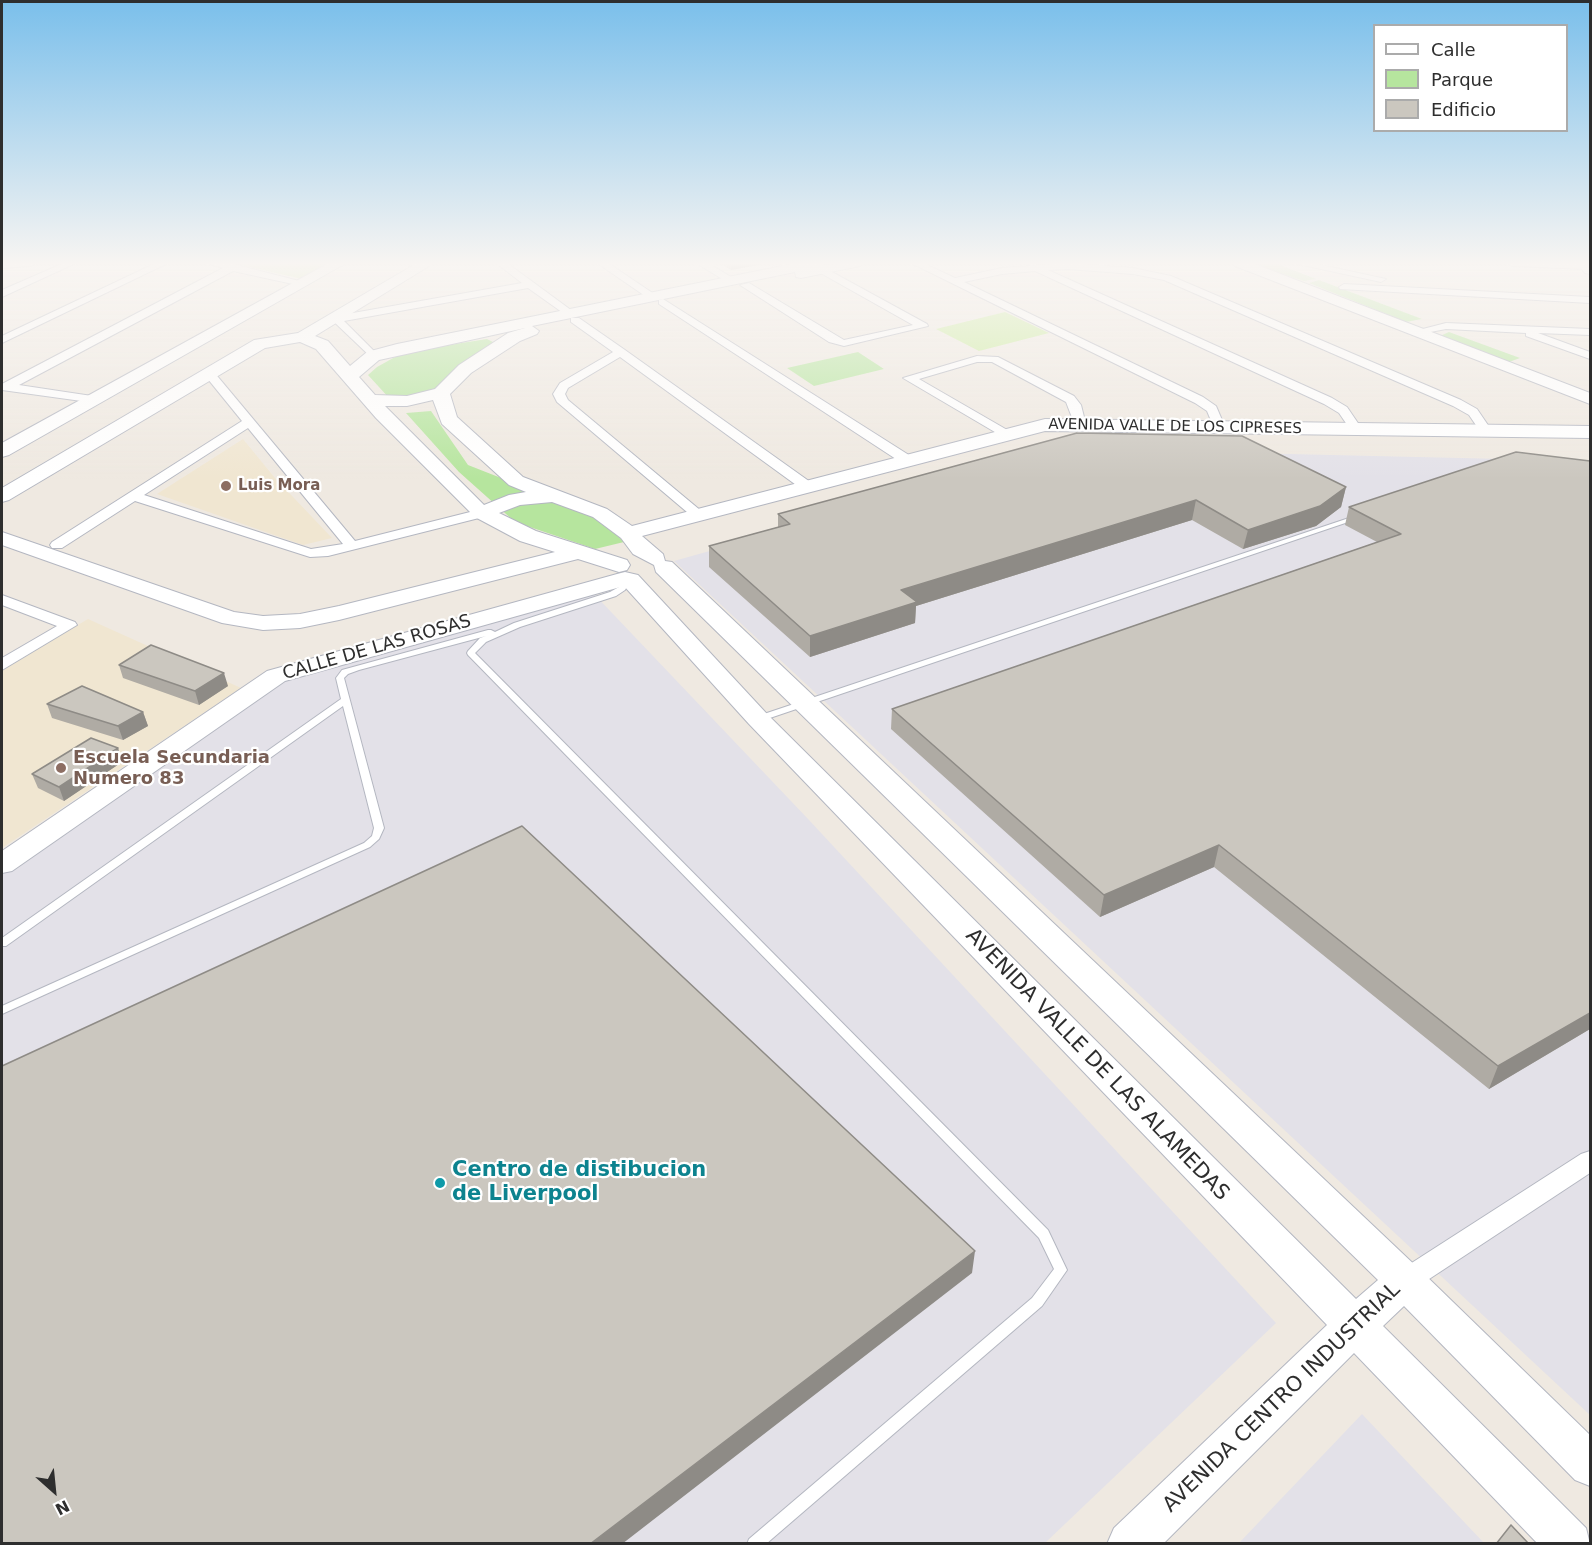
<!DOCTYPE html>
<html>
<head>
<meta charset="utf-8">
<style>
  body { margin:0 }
  #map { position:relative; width:1592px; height:1545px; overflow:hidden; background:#efe9e1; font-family:"DejaVu Sans",sans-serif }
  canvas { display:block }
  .frame { position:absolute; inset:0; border:3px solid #2e2e2e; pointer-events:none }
  .legend { position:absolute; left:1373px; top:24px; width:195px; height:108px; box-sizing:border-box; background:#fff; border:2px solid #ababab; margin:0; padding:8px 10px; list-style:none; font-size:18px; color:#2e2e2e }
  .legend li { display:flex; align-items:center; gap:12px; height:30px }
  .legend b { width:30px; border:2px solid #ababab }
  .north { position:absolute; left:24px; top:1461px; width:60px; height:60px; -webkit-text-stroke:4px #fff; paint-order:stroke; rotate:153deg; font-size:16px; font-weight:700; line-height:24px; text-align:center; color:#2e2e2e }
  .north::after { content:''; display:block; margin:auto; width:21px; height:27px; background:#2e2e2e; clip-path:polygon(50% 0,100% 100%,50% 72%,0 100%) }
</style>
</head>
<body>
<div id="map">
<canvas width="1592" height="1545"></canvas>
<div class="frame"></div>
<ul class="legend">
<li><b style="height:8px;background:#fff"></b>Calle</li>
<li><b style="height:16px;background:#b6e59e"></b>Parque</li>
<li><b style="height:16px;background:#cbc7bf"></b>Edificio</li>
</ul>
<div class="north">N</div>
</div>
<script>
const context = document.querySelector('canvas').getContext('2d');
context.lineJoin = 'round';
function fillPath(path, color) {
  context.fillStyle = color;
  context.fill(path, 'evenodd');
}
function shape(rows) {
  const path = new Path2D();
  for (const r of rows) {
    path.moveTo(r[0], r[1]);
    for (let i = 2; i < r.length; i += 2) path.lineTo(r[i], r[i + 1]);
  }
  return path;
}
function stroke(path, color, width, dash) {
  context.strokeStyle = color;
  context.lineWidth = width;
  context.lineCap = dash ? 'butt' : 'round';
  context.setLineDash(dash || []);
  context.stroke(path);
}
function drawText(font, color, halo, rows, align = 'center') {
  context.font = font + ' "DejaVu Sans",sans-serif';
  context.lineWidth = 4.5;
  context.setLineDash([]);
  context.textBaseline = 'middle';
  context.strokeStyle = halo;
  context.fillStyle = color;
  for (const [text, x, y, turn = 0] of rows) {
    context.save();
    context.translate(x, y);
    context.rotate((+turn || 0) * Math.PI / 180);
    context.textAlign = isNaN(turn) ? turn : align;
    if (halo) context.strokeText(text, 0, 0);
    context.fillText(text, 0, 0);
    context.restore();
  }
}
const industrial = shape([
  [1074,449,1590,461,1590,1415,674,561],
  [594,594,809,820,1276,1323,1045,1543,2,1543,2,873,276,681],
  [1362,1414,1484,1543,1239,1543]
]);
const education = shape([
  [243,439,275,478,332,538,303,545,157,494],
  [88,619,241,688,2,848,2,670]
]);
const green = shape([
  [1247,263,1275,263,1316,279,1304,281],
  [1319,280,1422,319,1406,322,1309,283],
  [1449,332,1520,358,1509,362,1440,336],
  [487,339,495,343,435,391,390,399,368,375,377,367,404,352],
  [858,352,884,369,814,386,787,368],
  [431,411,468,465,580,509,606,525,624,542,595,549,515,522,459,472,406,413]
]);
const pitch = shape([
  [232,263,331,263,302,279],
  [1005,312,1049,333,979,351,936,329]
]);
const lane = shape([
  [1355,516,1358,518,1357,519,761,721,758,722,754,719,755,717,1355,516],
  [624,578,627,578,631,580,625,590,616,596,520,627,486,642,475,653,1048,1230,1067,1270,1042,1306,766,1544,747,1544,749,1539,1032,1298,1054,1269,1039,1238,468,655,467,653,468,651,480,638,486,636,359,670,348,674,344,678,384,828,379,839,370,847,2,1014,2,1006,364,843,372,836,374,828,343,706,6,946,2,946,2,938,341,699,336,678,342,670,488,630,491,630,495,632,514,623,610,592,619,587,624,578]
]);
const street = shape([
  [2,263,36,263,31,266,2,268,2,263],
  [64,263,76,263,2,297,2,290,64,263],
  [156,263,168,263,2,343,2,336,156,263],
  [207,263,233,264,307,283,302,286,233,271,19,385,92,396,98,400,96,403,2,390,2,384,223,268,207,263],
  [496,263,507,263,575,313,566,315,528,288,344,321,377,354,377,358,373,359,331,319,336,316,522,283,496,263],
  [597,263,608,263,657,296,648,298,597,263],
  [696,263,708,263,736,280,727,282,696,263],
  [911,263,923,263,955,278,1002,268,1068,263,1133,268,1171,276,1461,400,1477,409,1492,431,1490,434,1482,434,1469,415,1453,406,1164,280,1133,274,1068,269,1048,270,1332,398,1347,407,1362,429,1360,432,1352,432,1339,413,1324,404,1035,271,1002,274,964,282,1203,397,1216,406,1225,427,1223,430,1215,430,1207,411,1195,403,911,263],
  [1293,263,1312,263,1386,279,1381,282,1293,263],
  [1507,263,1586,263,1590,267,1586,269,1512,266,1507,263],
  [821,266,927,324,928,326,844,346,829,342,740,285,749,283,844,340,913,325,817,271,817,267,821,266],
  [1344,284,1590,297,1590,303,1340,289,1339,287,1344,284],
  [663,299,912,457,913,460,907,464,902,463,659,304,659,300,663,299],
  [571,318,579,318,625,350,813,484,813,490,803,490,620,357,568,388,565,394,568,400,706,515,699,519,694,518,557,402,553,394,560,383,613,352,571,322,571,318],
  [1446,323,1590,329,1590,335,1538,333,1590,352,1590,359,1526,336,1526,333,1446,329,1420,334,1415,331,1446,323],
  [977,356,998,357,1074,396,1081,405,1086,425,1084,428,1076,428,1066,402,992,362,977,362,919,379,1009,431,1011,434,1005,438,903,378,977,356],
  [209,370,213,371,355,541,482,509,489,513,487,516,328,556,310,557,135,501,62,548,52,548,50,545,52,542,242,421,203,373,209,370],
  [248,428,343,544,311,549,144,495,248,428],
  [2,595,75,622,77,625,2,670,2,658,57,626,2,605,2,595],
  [1590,1151,1590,1173,1414,1289,1405,1292,1396,1289,1392,1281,1396,1273,1581,1154,1590,1151]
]);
const secondary = shape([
  [329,263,346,263,9,455,2,457,2,443,329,263],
  [417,263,434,263,315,336,328,341,350,366,367,352,397,344,797,263,824,263,823,265,862,263,860,266,801,278,796,277,795,272,532,326,539,331,537,334,520,341,471,373,450,394,457,417,523,477,607,509,632,526,1045,419,1590,426,1590,438,1045,431,642,536,663,554,665,561,672,562,1419,1269,1590,1435,1590,1486,1575,1480,1404,1306,1383,1326,1586,1528,1590,1544,1538,1544,1354,1353,1163,1544,1107,1544,1114,1528,1327,1325,749,724,624,586,285,681,12,871,2,873,2,851,267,671,617,574,625,572,638,575,767,714,1356,1299,1378,1280,656,572,654,565,633,554,621,538,593,517,552,502,520,505,499,513,536,531,627,560,630,565,627,570,619,572,578,559,339,620,300,628,263,630,222,623,2,545,2,532,234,612,263,616,300,614,339,606,555,552,520,541,475,517,376,418,316,349,300,342,265,348,9,500,2,502,2,488,254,340,298,333,417,263],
  [525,328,508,333,459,365,435,389,407,396,375,395,359,377,379,360,525,328],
  [433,400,442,424,509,485,526,492,509,495,484,505,385,406,407,406,433,400],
  [1233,263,1252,263,1590,393,1590,404,1235,266,1233,263],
  [1576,263,1590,263,1590,274,1585,273,1576,263]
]);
const wall = shape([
  [719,263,768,263,731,270],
  [1590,461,1590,1029,1489,1089,1214,867,1100,917,891,729,892,709,1377,542,1345,525,1349,507],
  [1346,487,1341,507,1316,526,1243,549,1192,520,916,606,915,623,810,657,709,567,709,546,778,527,778,514],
  [119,665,228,686,199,705,123,678],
  [47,704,143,712,148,726,123,740,52,718],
  [118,748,122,762,64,801,38,788,32,774]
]);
const shadedWall = shape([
  [731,263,768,263,731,270],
  [1346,487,1341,507,1316,526,1243,549,1248,530],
  [1196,500,1192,520,916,606,915,623,810,657,810,636,901,590],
  [224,673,228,686,199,705,195,691],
  [143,712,148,726,123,740,118,726],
  [118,748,122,762,64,801,59,787],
  [1219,845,1214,867,1100,917,1104,895],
  [1590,1013,1590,1029,1489,1089,1498,1066],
  [975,1251,972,1273,622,1544,590,1544]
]);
const building = shape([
  [1077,433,1242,436,1346,487,1320,506,1248,530,1196,500,901,590,917,602,810,636,709,546,790,524,778,514,1077,433],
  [1516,452,1590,461,1590,1013,1498,1066,1219,845,1104,895,892,709,1401,534,1349,507,1516,452],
  [151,645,224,673,195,691,119,665,151,645],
  [82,686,143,712,118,726,47,704,82,686],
  [91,738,118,748,59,787,32,774,91,738],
  [522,826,975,1251,590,1544,2,1544,2,1066,522,826],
  [1511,1525,1529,1544,1496,1544,1511,1525]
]);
const markers = [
  [226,486,6,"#8d6e63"],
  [61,768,6,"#8d6e63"],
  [440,1183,6,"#0f9aa8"]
];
const farStreetnames = [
  ["AVENIDA VALLE DE LOS CIPRESES",1175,427,1]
];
const farEducationnames = [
  ["Luis Mora",238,486]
];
const streetNames = [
  ["CALLE DE LAS ROSAS",377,648,-16]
];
const educationNames = [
  ["Escuela Secundaria",73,758],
  ["Numero 83",73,779]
];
const nearStreetnames = [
  ["AVENIDA VALLE DE LAS ALAMEDAS",1097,1065,46],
  ["AVENIDA CENTRO INDUSTRIAL",1282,1398,-44]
];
const nearCulturenames = [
  ["Centro de distibucion",452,1171],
  ["de Liverpool",452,1195]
];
fillPath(industrial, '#e3e1e8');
fillPath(education, '#f0e6d1');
fillPath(green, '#b6e59e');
fillPath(pitch, '#c9ec9a');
stroke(lane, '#b4b7c1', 2);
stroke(street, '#b4b7c1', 2);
stroke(secondary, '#b4b7c1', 2);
fillPath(lane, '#fff');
fillPath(street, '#fff');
fillPath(secondary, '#fff');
fillPath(wall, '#afaba4');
fillPath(shadedWall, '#8e8b86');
fillPath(building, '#cbc7bf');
stroke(building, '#8e8b86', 1.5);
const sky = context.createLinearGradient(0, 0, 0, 479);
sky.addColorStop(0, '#7abfeb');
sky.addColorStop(0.55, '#f8f5f2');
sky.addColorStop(1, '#f8f5f200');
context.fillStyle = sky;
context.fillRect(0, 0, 1592, 479);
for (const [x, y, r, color] of markers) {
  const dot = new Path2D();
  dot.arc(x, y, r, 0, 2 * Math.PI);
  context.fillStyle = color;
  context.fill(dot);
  stroke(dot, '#fff', 2);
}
drawText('15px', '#2e2e2e', '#fff', farStreetnames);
drawText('bold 15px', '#785e54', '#fff', farEducationnames, 'left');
drawText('18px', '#2e2e2e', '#fff', streetNames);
drawText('bold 18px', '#785e54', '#fff', educationNames, 'left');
drawText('21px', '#2e2e2e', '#fff', nearStreetnames);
drawText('bold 21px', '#0d838f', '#fff', nearCulturenames, 'left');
</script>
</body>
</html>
